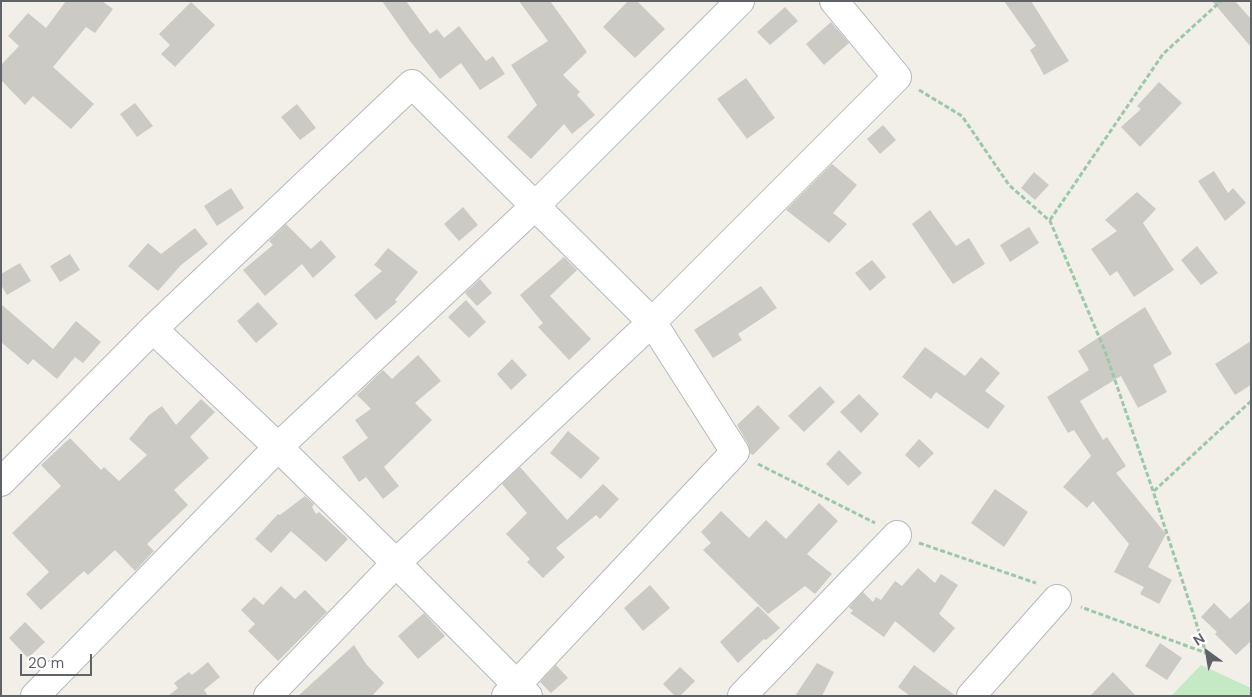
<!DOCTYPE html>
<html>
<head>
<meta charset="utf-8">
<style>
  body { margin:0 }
  #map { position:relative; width:1252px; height:697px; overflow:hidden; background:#f1efe8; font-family:"DM Sans",sans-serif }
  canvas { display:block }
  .frame { position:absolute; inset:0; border:2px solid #5f6368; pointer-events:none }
  .north { position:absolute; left:1182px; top:627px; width:50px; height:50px; -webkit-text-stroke:4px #fff; paint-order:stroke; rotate:328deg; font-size:14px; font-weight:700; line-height:20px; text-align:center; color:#5f6368 }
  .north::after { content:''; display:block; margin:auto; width:18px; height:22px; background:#5f6368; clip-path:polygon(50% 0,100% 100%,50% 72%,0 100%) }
  .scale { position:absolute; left:20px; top:654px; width:72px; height:22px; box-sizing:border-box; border:2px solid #5f6368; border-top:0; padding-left:6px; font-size:15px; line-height:18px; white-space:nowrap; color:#5f6368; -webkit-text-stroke:4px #fff; paint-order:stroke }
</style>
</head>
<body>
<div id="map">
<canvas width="1252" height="697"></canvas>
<div class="frame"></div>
<div class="north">N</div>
<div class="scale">20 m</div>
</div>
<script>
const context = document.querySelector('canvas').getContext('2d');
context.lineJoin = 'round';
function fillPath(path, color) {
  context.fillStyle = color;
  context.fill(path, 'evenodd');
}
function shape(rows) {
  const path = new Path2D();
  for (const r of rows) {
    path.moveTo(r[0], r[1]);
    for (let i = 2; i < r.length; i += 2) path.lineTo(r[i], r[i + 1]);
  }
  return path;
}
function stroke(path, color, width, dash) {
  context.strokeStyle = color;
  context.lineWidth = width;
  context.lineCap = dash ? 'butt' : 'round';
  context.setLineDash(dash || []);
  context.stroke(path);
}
const green = shape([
  [1201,665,1251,688,1251,696,1171,696]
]);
const building = shape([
  [66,1,102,1,113,9,95,33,86,27,53,67,94,104,71,129,33,96,25,105,1,80,1,65,19,46,8,36,28,13,46,28],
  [382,1,406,1,430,34,437,29,444,38,459,26,486,61,493,56,505,74,480,90,461,63,440,79,410,41],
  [519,1,550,1,587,52,563,75,580,92,577,95,595,115,572,134,564,124,531,159,507,137,537,105,511,65,548,41],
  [628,1,637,1,665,29,635,58,603,27],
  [1004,1,1031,1,1069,61,1044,75,1030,50,1036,46],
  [1212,1,1235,1,1251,19,1251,47],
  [191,2,215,25,175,67,161,54,170,45,159,34],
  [785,7,798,21,770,45,757,32],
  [831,22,849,43,824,65,806,44],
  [746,78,775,118,747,139,717,99],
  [1159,82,1182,103,1140,147,1121,127,1141,109,1137,106],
  [135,103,153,126,137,137,120,114],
  [297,104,316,128,300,140,281,117],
  [883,125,896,140,880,154,867,139],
  [832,164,857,185,833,213,847,224,829,243,786,210],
  [1214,171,1228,193,1233,188,1246,203,1225,221,1198,181],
  [1034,172,1049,185,1035,200,1021,188],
  [231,188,244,208,217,226,204,206],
  [1137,192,1156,209,1143,223,1174,270,1134,297,1117,271,1110,276,1091,249,1117,231,1105,220],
  [463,207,478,225,459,241,444,224],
  [930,210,956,246,969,238,985,264,953,284,912,224],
  [286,224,311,249,321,240,336,257,313,278,302,264,265,296,243,270,273,245,269,241],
  [1029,227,1039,243,1010,262,1000,245],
  [195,228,208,244,181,265,158,291,128,266,148,243,161,254],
  [1197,246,1218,273,1201,285,1181,260],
  [388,248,418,272,395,300,397,302,376,320,354,295,382,271,374,265],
  [70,254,80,270,60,282,50,266],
  [564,257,577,270,550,296,591,339,569,360,538,327,543,323,520,295],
  [872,260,886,277,870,291,855,273],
  [20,263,31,281,7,295,1,285,1,274],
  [480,279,492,293,477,306,465,293],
  [761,286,777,308,738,334,742,340,713,358,694,330],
  [466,300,486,322,469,338,448,317],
  [258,302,278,324,256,343,237,321],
  [1,304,53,349,76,321,101,342,83,363,75,357,57,379,33,359,28,365,1,342],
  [1145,307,1172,354,1153,365,1167,392,1138,408,1121,376,1080,401,1103,440,1107,437,1126,466,1116,473,1166,534,1148,567,1172,580,1159,604,1140,594,1144,587,1114,572,1129,544,1093,501,1087,508,1063,487,1091,456,1074,430,1068,433,1047,397,1089,370,1078,351],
  [1251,341,1251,385,1235,395,1215,364],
  [925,347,965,376,981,357,1000,373,985,391,1005,406,988,429,936,392,931,399,902,377],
  [418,355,441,381,415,403,432,420,384,467,399,486,383,499,366,477,359,482,342,457,368,438,355,420,371,409,357,395,383,370,392,379],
  [512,359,527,375,511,390,497,374],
  [820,386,835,402,804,432,788,416],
  [859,394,879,414,861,433,840,412],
  [201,399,215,412,190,437,209,458,174,490,188,505,147,544,154,551,135,571,115,550,88,575,84,571,41,610,26,594,49,572,12,533,61,486,41,465,70,438,101,470,104,467,119,481,147,455,129,439,149,415,162,406,176,425],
  [758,405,780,428,753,455,750,453,748,444,737,425],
  [568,431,600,458,581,479,550,453],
  [919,439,934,453,919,468,905,455],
  [839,450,862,473,848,486,826,464],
  [520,467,567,520,603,484,619,499,600,519,596,515,556,548,565,557,543,578,527,562,530,559,506,534,527,513,502,484],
  [995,489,1028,512,1004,547,971,523],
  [305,496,314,504,312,507,316,514,319,512,348,539,326,562,291,531,271,553,255,539,278,514,280,515],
  [819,503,838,521,807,554,832,574,815,594,805,586,768,614,703,550,711,543,701,532,721,511,749,538,766,520,786,539],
  [918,568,935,583,941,574,958,585,939,614,955,628,934,653,895,621,884,637,850,613,853,611,849,607,863,592,873,602,876,597,881,600,895,581,902,586],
  [650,585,670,608,643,631,624,608],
  [281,586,295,599,305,590,327,612,278,661,248,631,255,624,241,610,254,597,263,605],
  [1251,600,1251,641,1236,655,1215,634,1217,632,1201,617,1214,603,1230,619],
  [758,606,780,628,766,640,764,639,738,663,720,642],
  [424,613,445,636,418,659,398,636],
  [25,622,45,642,28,658,9,638],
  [1160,643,1182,658,1167,680,1145,666],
  [354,645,366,664,384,683,372,696,298,696],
  [208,662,220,677,204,690,208,696,168,696,178,688,174,683,189,672,192,675],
  [817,663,834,672,822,696,795,696],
  [556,665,568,678,551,693,540,682],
  [914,665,956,696,910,696,898,687],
  [680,667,695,681,680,696,675,696,663,684],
  [1113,672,1136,696,1090,696]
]);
const path = shape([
  [919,90,962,116,1009,185,1050,221,1105,351,1153,491,1206,653,1081,607],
  [1050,220,1163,54,1221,1],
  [758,464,875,523],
  [1154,491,1251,401],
  [919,543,1036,583]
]);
const minor = shape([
  [153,329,278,447,396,563,528,696],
  [1,482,153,329,412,84,652,322,735,452,506,696],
  [35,696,278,447,535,206,740,1],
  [268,696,396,563,652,322,897,77,834,1],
  [742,696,897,535],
  [971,696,1057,599]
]);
fillPath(green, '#c5e8c5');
fillPath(building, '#cccac5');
stroke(minor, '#b5b8bc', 30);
stroke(path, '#9cc7a9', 3, [5, 2.5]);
stroke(minor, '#fff', 28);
</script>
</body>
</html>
